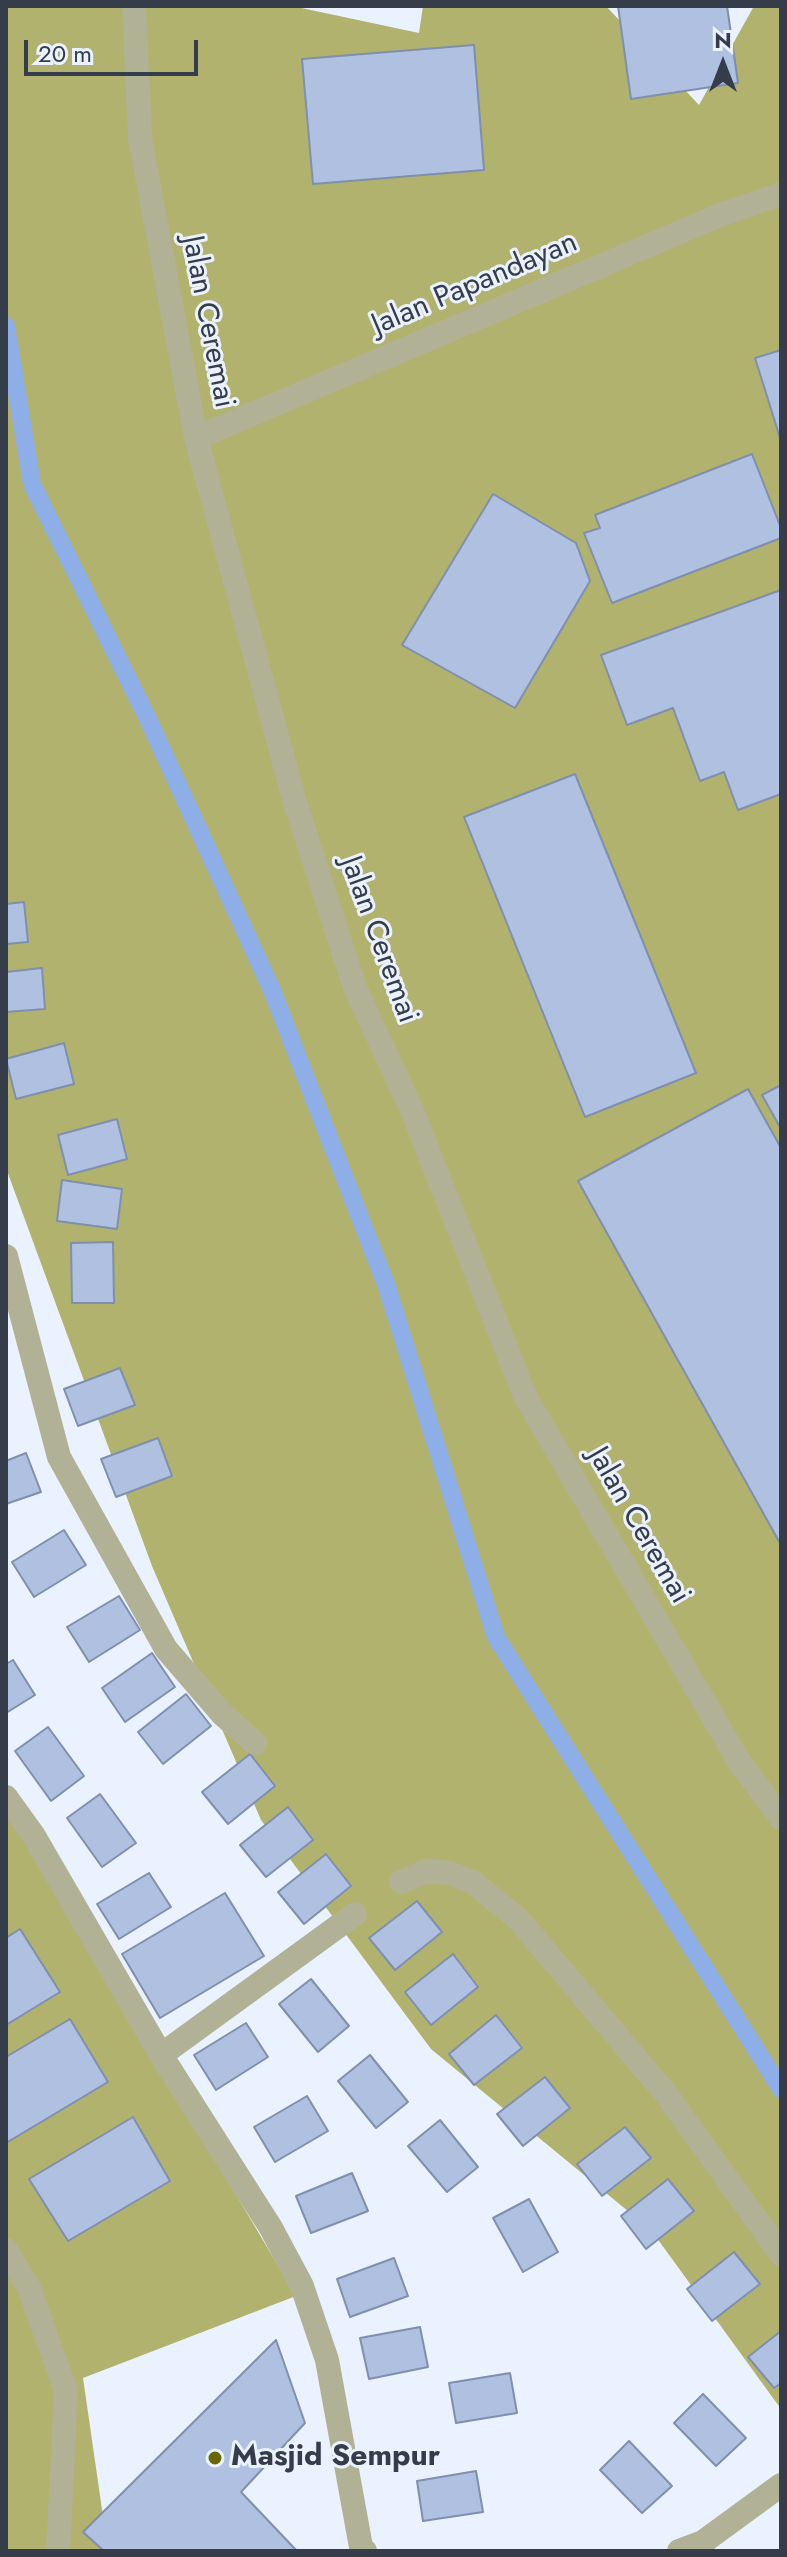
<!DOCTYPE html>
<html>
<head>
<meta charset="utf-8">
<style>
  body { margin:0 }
  #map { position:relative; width:787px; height:2557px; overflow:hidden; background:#eaf2ff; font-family:Jost,sans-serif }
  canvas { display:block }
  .frame { position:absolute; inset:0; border:8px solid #363d4a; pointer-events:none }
  .north { position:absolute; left:683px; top:24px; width:80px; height:80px; -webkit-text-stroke:6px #eaf2ff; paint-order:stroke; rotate:0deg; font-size:22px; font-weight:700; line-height:32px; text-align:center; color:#363d4a }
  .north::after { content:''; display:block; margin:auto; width:28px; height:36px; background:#363d4a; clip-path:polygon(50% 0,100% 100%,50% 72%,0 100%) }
  .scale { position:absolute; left:24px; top:40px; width:174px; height:36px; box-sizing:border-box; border:4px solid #363d4a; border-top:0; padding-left:10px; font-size:24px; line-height:28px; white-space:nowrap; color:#363d4a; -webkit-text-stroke:6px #eaf2ff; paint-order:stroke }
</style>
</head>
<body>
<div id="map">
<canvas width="787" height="2557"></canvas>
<div class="frame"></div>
<div class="north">N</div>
<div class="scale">20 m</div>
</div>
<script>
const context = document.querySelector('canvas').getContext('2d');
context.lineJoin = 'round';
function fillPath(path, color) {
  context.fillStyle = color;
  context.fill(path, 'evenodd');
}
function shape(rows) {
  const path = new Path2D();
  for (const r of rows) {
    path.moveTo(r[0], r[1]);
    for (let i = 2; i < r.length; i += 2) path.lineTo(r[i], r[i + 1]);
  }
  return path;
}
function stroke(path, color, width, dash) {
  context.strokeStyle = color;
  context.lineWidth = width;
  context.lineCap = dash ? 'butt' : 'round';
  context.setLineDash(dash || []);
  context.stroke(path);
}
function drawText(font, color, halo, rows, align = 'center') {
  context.font = font + ' Jost,sans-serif';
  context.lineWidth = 6;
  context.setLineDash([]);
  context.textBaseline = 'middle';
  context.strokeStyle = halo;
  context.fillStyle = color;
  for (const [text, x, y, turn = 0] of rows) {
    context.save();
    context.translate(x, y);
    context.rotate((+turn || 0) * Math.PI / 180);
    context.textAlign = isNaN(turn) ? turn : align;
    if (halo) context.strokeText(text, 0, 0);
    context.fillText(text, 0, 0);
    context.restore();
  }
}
const forest = shape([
  [6,6,292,6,419,33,423,6,606,6,699,105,754,6,781,6,781,2409,651,2230,431,2049,261,1820,152,1566,6,1168],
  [6,1806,296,2296,83,2378,108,2551,6,2551]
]);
const stream = shape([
  [6,326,32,484,149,721,272,990,387,1287,496,1637,781,2089]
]);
const building = shape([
  [618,6,727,6,738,83,631,99,618,6],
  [474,45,484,170,313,184,302,59,474,45],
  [781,350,781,441,755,358,781,350],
  [752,454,781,528,781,538,612,603,584,533,600,528,595,515,752,454],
  [493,494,576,543,590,581,515,708,402,645,493,494],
  [781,590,781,794,738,810,724,772,700,781,673,708,627,725,601,655,781,590],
  [575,774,696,1073,585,1117,464,817,575,774],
  [24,902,28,942,6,944,6,904,24,902],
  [42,968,45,1009,6,1012,6,972,42,968],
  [64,1043,74,1084,16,1099,6,1059,64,1043],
  [781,1085,781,1129,762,1095,781,1085],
  [748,1089,781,1148,781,1545,578,1181,748,1089],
  [117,1119,127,1159,68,1175,58,1135,117,1119],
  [62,1180,122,1189,117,1229,57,1221,62,1180],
  [113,1242,114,1303,72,1303,71,1243,113,1242],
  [120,1368,135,1405,78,1426,64,1389,120,1368],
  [158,1438,172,1476,116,1497,101,1459,158,1438],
  [26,1453,41,1492,6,1504,6,1461,26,1453],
  [64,1530,86,1565,34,1597,12,1562,64,1530],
  [119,1596,140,1630,89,1662,67,1627,119,1596],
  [152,1653,175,1687,125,1722,102,1688,152,1653],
  [13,1660,35,1695,6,1713,6,1664,13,1660],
  [186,1694,211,1726,163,1764,138,1732,186,1694],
  [48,1727,84,1776,51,1801,15,1751,48,1727],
  [250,1754,275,1786,228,1824,202,1792,250,1754],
  [100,1794,136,1843,102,1867,67,1818,100,1794],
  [288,1807,313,1840,266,1877,240,1845,288,1807],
  [326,1854,351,1886,304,1924,278,1892,326,1854],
  [149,1873,171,1907,119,1939,97,1904,149,1873],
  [225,1893,264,1956,160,2018,122,1954,225,1893],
  [417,1901,442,1932,395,1970,369,1938,417,1901],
  [20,1929,60,1992,6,2025,6,1938,20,1929],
  [453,1954,478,1987,431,2025,405,1992,453,1954],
  [311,1979,349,2026,318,2052,279,2004,311,1979],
  [496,2015,522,2048,474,2085,449,2054,496,2015],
  [70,2019,108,2082,6,2143,6,2057,70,2019],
  [246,2023,268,2057,216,2090,194,2055,246,2023],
  [370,2055,408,2102,376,2128,338,2081,370,2055],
  [545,2077,570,2108,523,2146,497,2114,545,2077],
  [307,2096,328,2131,275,2162,254,2127,307,2096],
  [133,2117,170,2181,68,2241,29,2179,133,2117],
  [440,2120,478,2167,447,2192,408,2146,440,2120],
  [625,2127,651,2158,602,2196,577,2164,625,2127],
  [352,2173,368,2211,311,2233,296,2196,352,2173],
  [668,2179,694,2211,646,2249,621,2216,668,2179],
  [529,2199,558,2252,523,2272,493,2218,529,2199],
  [734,2252,760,2284,712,2321,687,2289,734,2252],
  [394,2258,408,2296,350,2317,337,2279,394,2258],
  [420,2327,428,2367,369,2379,360,2338,420,2327],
  [781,2331,781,2383,774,2388,748,2357,781,2331],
  [276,2340,305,2423,241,2492,297,2551,104,2551,83,2532,276,2340],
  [510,2373,517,2413,456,2423,449,2383,510,2373],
  [703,2394,746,2438,716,2466,674,2423,703,2394],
  [629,2441,672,2486,642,2513,600,2470,629,2441],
  [476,2471,483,2512,423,2521,417,2481,476,2471]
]);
const minor = shape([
  [134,6,140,138,196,438,294,799,355,988,411,1108,525,1396,740,1763,781,1818],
  [196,438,720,215,781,194],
  [6,1256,59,1457,166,1649,222,1714,255,1743],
  [6,1797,34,1836,161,2055,271,2228,302,2286,327,2360,361,2547,365,2551],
  [401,1882,426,1871,449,1873,473,1882,519,1920,666,2094,781,2254],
  [161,2055,355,1914],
  [6,2250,29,2288,66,2391,58,2551],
  [679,2551,703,2542,781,2485]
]);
const markers = [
  [215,2458,8,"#686803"]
];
const streetNames = [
  ["Jalan Papandayan",475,285,-23],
  ["Jalan Ceremai",207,322,79],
  ["Jalan Ceremai",378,940,70],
  ["Jalan Ceremai",638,1526,60]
];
const poiNames = [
  ["Masjid Sempur",231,2458]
];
fillPath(forest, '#b1b26d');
stroke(stream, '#8eaee8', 18);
fillPath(building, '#afc0e0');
stroke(building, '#7f8fae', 2);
stroke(minor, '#b1b295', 24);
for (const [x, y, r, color] of markers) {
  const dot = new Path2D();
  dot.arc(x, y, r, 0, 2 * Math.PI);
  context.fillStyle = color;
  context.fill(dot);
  stroke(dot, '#eaf2ff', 3);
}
drawText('30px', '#363d4a', '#eaf2ff', streetNames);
drawText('bold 30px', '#363d4a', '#eaf2ff', poiNames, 'left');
</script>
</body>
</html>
